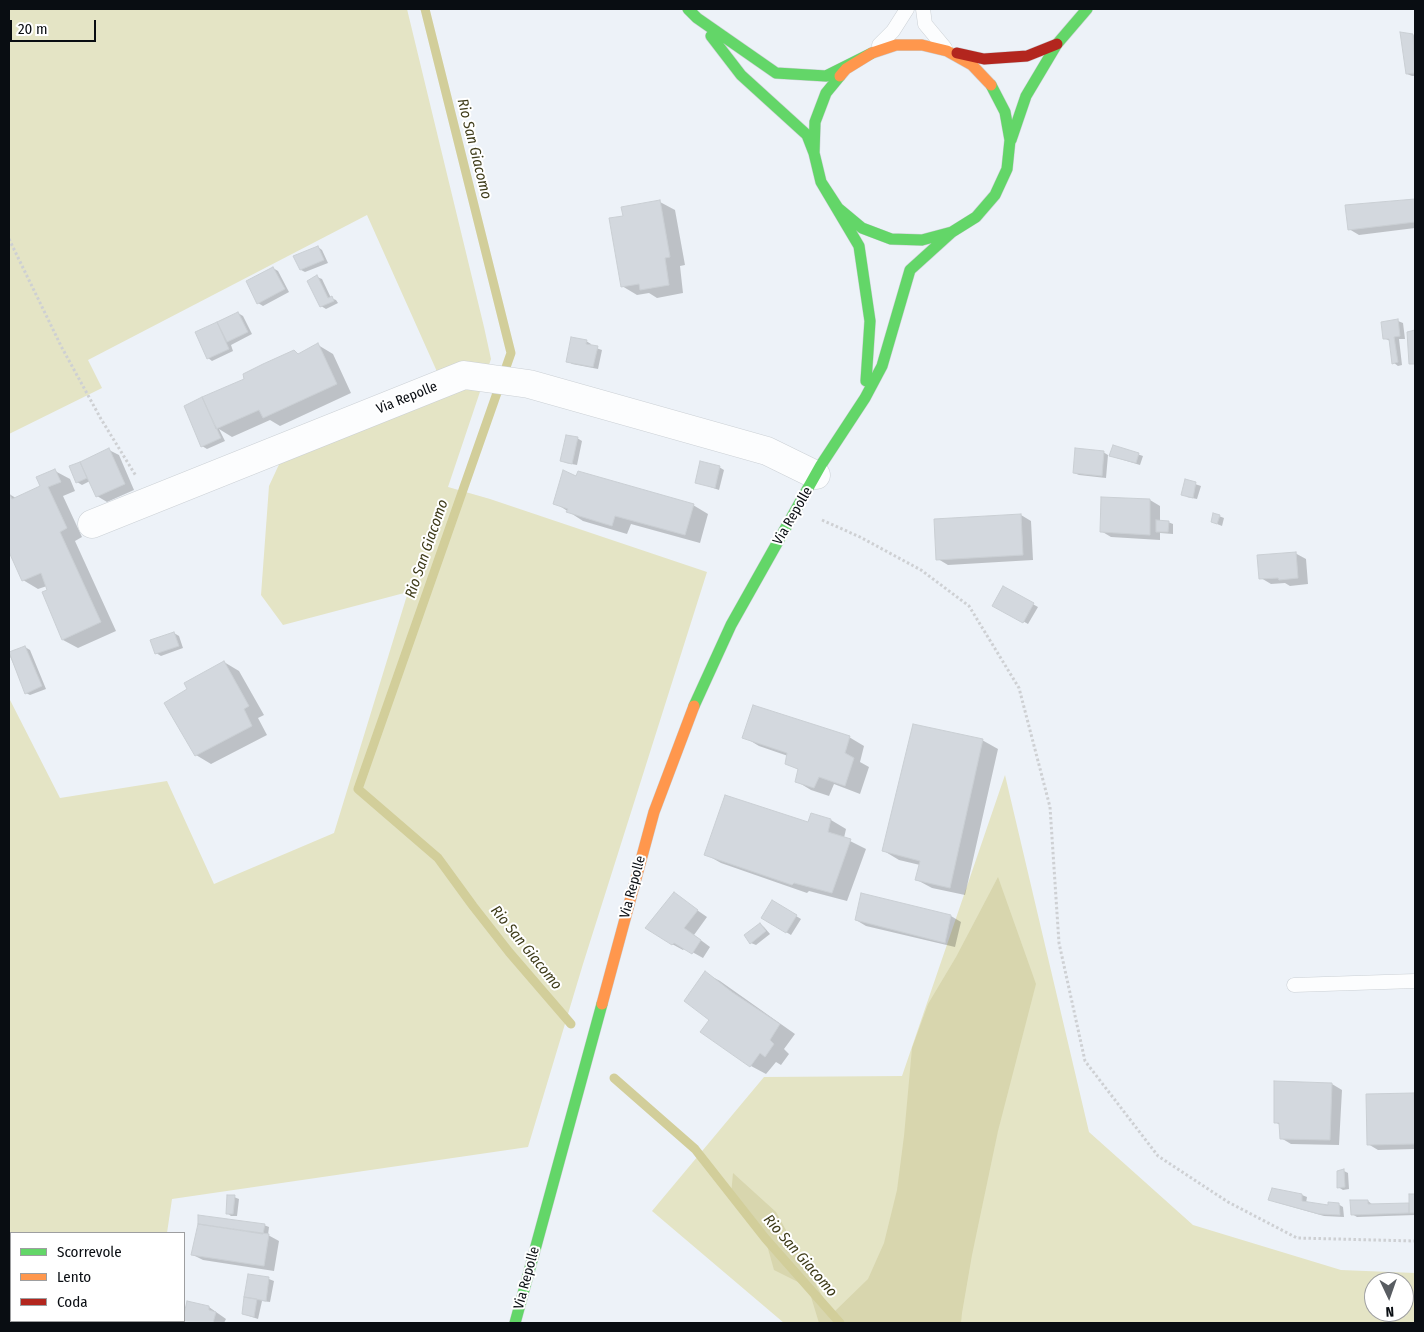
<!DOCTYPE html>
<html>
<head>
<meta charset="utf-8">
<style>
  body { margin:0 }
  #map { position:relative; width:1424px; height:1332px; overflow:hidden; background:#edf2f8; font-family:"Fira Sans Condensed",sans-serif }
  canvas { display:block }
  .frame { position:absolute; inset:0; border:10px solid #090d12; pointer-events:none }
  .legend { position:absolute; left:10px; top:1232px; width:175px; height:90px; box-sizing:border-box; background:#fff; border:1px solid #9d9ea0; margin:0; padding:6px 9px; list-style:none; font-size:15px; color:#090d12 }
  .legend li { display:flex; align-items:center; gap:10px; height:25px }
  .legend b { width:25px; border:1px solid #9d9ea0 }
  .north { position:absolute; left:1364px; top:1272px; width:50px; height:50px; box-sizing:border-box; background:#fff; border:1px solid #9d9ea0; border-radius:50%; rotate:177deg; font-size:14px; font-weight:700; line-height:20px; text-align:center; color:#090d12 }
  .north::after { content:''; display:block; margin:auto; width:18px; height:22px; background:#595d62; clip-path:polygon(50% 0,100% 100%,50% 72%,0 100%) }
  .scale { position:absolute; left:10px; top:20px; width:86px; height:22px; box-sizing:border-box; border:2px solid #090d12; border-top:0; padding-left:6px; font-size:15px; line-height:18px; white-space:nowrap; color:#090d12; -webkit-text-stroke:4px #fff; paint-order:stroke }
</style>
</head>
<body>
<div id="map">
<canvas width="1424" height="1332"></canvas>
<div class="frame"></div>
<ul class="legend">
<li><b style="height:6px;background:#63d668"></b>Scorrevole</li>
<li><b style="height:6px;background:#ff974d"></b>Lento</li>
<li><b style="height:6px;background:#b3261e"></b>Coda</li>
</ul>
<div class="north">N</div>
<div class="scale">20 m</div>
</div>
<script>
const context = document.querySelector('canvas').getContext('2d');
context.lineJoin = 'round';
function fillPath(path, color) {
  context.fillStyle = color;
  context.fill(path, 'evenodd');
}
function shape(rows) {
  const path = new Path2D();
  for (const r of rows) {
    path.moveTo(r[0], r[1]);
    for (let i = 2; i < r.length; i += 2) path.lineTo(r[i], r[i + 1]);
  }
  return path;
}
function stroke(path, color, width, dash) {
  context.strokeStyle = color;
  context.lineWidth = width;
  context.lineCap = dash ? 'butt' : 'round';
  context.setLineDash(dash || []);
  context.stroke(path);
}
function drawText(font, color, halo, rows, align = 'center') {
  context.font = font + ' "Fira Sans Condensed",sans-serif';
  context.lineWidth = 4;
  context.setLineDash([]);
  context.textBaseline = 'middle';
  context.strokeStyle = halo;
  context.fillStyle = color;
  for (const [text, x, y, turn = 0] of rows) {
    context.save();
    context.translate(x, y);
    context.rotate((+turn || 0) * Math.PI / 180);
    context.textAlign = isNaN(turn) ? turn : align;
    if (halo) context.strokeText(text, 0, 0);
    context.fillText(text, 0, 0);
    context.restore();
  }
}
const green = shape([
  [9,9,407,9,484,327,491,359,448,487,490,499,707,572,583,964,528,1147,172,1199,167,1233,11,1233,11,1321,157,1321,157,1323,9,1323,9,698,60,798,167,781,214,884,334,833,408,592,283,625,261,595,269,486,282,458,447,394,367,215,88,360,102,388,9,434],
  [1005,775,1089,1132,1193,1225,1341,1270,1415,1273,1415,1323,784,1323,652,1211,764,1077,902,1076],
  [1374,1282,1404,1282,1404,1312,1374,1312]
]);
const forest = shape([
  [998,877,1036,984,998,1131,972,1255,962,1313,961,1323,819,1323,808,1287,774,1270,765,1238,731,1195,733,1173,776,1212,832,1314,868,1279,884,1243,897,1190,904,1136,912,1048,928,1004,956,957]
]);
const shadow = shape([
  [1413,35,1415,36,1415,76,1412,76,1407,74],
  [1415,200,1415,228,1359,235,1349,229,1347,206],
  [660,202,675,210,685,265,680,266,683,293,657,298,649,293,637,295,622,286,624,217],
  [318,247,322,250,328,263,305,272,301,270],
  [273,268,278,271,289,292,263,306,258,303],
  [317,277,322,279,331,298,336,300,338,303,326,309,321,306],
  [238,313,243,316,252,334,231,345,233,351,212,361,208,358,197,333],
  [1398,321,1403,323,1405,339,1399,339,1402,365,1398,366,1394,363,1390,341,1384,338],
  [586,341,591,344,590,346,602,350,598,369,572,364,568,361],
  [318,345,333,354,351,393,280,426,270,420,232,437,219,429,225,441,207,449,202,446,246,380,294,352,299,355],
  [577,438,582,441,577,465,566,463,562,461],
  [1113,446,1143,456,1140,465,1110,456],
  [109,450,119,455,134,490,107,502,97,496,90,481,82,485,77,482,71,467],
  [1103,452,1108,455,1106,478,1079,475,1074,473],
  [719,467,724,470,719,490,696,482],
  [55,471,70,479,75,491,63,496,82,537,75,541,116,631,78,648,63,640,43,593,49,591,47,586,38,589,23,580,9,550,9,494,16,498,42,486],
  [577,478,693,505,708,514,700,543,631,524,627,534,583,521,555,503],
  [1186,481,1201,486,1197,499,1187,497],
  [1150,500,1160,506,1160,522,1168,522,1173,524,1173,534,1160,533,1160,540,1111,537,1101,531],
  [1021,515,1031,521,1033,560,948,565,938,559],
  [1219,516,1224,518,1222,526,1212,522],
  [1295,553,1306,559,1308,584,1290,586,1285,583,1271,584,1261,578],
  [1004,588,1038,607,1028,624,994,605],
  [174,633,179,636,183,648,161,656,156,653],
  [25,647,30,650,46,689,30,695,26,693,9,654],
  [224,662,239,671,264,715,258,718,267,735,211,764,196,755,189,689],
  [744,737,849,737,864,746,860,762,869,767,860,794,834,784,829,796,811,790,796,781,799,770,786,763,788,756,759,746],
  [982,740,998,749,965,895,932,888,917,880,920,865,899,860,884,851],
  [831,820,846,829,844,838,866,849,847,901,809,891,807,893,721,863,705,854,809,823],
  [674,894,707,917,694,935,710,947,703,958,685,948,683,950,672,944],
  [862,895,951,916,961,922,955,947,866,926,856,920],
  [773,902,801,919,791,935,763,918],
  [760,924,764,927,770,934,756,945,751,943],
  [705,973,720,981,795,1034,784,1049,789,1054,781,1065,776,1062,766,1074,751,1066,711,1019],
  [1332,1084,1342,1090,1339,1145,1291,1144,1281,1138,1280,1125,1275,1122],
  [1414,1095,1415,1149,1378,1150,1368,1144],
  [1344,1171,1348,1173,1349,1189,1343,1190,1338,1187],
  [1302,1195,1307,1197,1306,1203,1328,1207,1338,1204,1343,1207,1344,1217,1324,1216,1275,1202],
  [1410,1195,1415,1195,1415,1215,1357,1217,1352,1214,1352,1201,1368,1201,1373,1205,1410,1205],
  [234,1197,239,1199,237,1216,231,1216,227,1213],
  [264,1225,269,1227,268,1235,279,1241,274,1271,203,1260,193,1255],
  [249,1275,269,1279,274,1281,270,1302,262,1301,258,1319,243,1314],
  [188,1302,209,1307,226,1319,224,1323,183,1323]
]);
const stream = shape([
  [425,9,511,353,358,789,438,858,473,906,509,952,571,1024],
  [614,1078,695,1149,765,1238,840,1323]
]);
const building = shape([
  [1400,32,1413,34,1415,73,1406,74,1400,32],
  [1415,199,1415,222,1348,230,1345,205,1415,199],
  [660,200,670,257,665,258,669,285,640,290,639,284,621,287,609,218,623,216,621,207,660,200],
  [318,246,324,260,300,270,293,256,318,246],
  [273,267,285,289,257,304,246,281,273,267],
  [317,275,328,298,332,296,334,301,320,307,307,281,317,275],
  [238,312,248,332,227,342,217,322,238,312],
  [1398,319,1400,336,1394,337,1398,362,1392,364,1389,339,1383,339,1381,322,1398,319],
  [217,322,229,349,207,359,195,332,217,322],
  [1415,330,1415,364,1409,364,1407,332,1415,330],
  [571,337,587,340,586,344,598,346,593,367,566,362,571,337],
  [318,343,337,384,263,418,259,410,216,429,202,397,244,379,243,374,263,364,294,350,298,354,318,343],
  [202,397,221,438,201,447,184,406,202,397],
  [566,435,578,437,572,464,560,461,566,435],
  [1113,445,1139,453,1136,463,1109,456,1113,445],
  [109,448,125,484,96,497,80,462,109,448],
  [1075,448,1104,451,1102,476,1073,473,1075,448],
  [700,461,720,466,715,488,695,483,700,461],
  [80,462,87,478,76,483,69,466,80,462],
  [55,469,61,482,48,487,67,528,60,532,101,622,62,640,42,592,47,590,41,573,22,581,9,552,9,493,12,499,40,486,36,477,55,469],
  [563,470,576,476,578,471,694,504,685,535,615,516,612,526,566,512,568,509,553,504,563,470],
  [1185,479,1196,482,1193,498,1181,495,1185,479],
  [1101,497,1150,499,1150,535,1100,532,1101,497],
  [1213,513,1220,515,1217,524,1211,522,1213,513],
  [1021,514,1023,555,936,560,934,519,1021,514],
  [1156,520,1169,521,1168,532,1156,532,1156,520],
  [1296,552,1298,578,1279,580,1278,578,1259,579,1257,555,1296,552],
  [1003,586,1034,603,1023,623,992,606,1003,586],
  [174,632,179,646,155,654,150,640,174,632],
  [25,646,42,686,25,694,9,652,25,646],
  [224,661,249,706,244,709,252,726,195,756,164,703,187,689,184,683,224,661],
  [753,705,850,736,845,753,854,758,845,786,819,777,814,788,795,782,798,769,785,764,787,753,742,738,753,705],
  [913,724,983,739,950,888,915,880,920,861,882,851,913,724],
  [725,795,808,822,811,813,831,819,828,832,851,839,832,893,794,883,792,885,704,855,725,795],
  [674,892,698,910,684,928,701,940,692,954,674,943,672,945,645,928,674,892],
  [861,893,951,915,945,943,855,920,861,893],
  [772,900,797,915,786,933,761,918,772,900],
  [760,923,766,931,750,944,744,935,760,923],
  [705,971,732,992,780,1024,770,1040,774,1044,765,1057,760,1053,750,1067,700,1032,709,1020,684,1001,705,971],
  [1274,1081,1332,1083,1330,1140,1280,1139,1279,1123,1274,1123,1274,1081],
  [1414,1093,1415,1144,1367,1145,1366,1094,1414,1093],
  [1344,1169,1345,1187,1337,1188,1337,1171,1344,1169],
  [1272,1188,1302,1194,1302,1201,1328,1205,1328,1202,1339,1203,1340,1215,1319,1214,1268,1200,1272,1188],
  [1409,1194,1415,1194,1415,1213,1409,1213,1409,1194],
  [227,1195,235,1195,233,1214,226,1214,227,1195],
  [1350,1200,1368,1200,1368,1204,1409,1203,1409,1213,1351,1215,1350,1200],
  [198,1215,265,1224,263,1234,198,1224,198,1215],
  [198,1224,269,1234,264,1266,191,1255,198,1224],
  [248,1274,269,1277,266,1301,244,1297,248,1274],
  [244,1297,257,1299,254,1317,242,1314,244,1297],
  [187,1301,209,1306,209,1310,216,1312,213,1323,182,1323,187,1301]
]);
const path = shape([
  [9,239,61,346,101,419,136,476],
  [822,520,860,537,921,570,969,606,1019,688,1050,807,1059,943,1085,1061,1158,1156,1228,1202,1297,1238,1415,1241]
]);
const lane = shape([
  [923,9,925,24,945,48],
  [879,45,893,31,907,9],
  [1294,985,1415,981]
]);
const street = shape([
  [92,524,464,375,529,384,767,451,816,475]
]);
const fast = shape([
  [688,9,697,18,776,73,826,76,872,53],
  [711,36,741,75,807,135,814,153],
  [840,76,826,93,815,122,814,153,821,182,859,246,870,321,866,381],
  [1011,140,1026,96,1057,44,1087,9],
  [821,182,838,208,862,228,891,239,922,240,952,232,976,217,995,195,1007,169,1010,140,1005,112,991,85],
  [694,706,731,625,821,465,865,398,882,366,910,270,952,232],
  [515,1323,602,1004]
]);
const slow = shape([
  [840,76,846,69,872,53,896,45,922,45,947,51,972,65,991,85],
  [602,1004,654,812,694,706]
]);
const jam = shape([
  [957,53,984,59,1027,56,1057,44]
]);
const streetNames = [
  ["Via Repolle",407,398,-22],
  ["Via Repolle",793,516,-60],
  ["Via Repolle",633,887,-75],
  ["Via Repolle",527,1278,-75]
];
const waterNames = [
  ["Rio San Giacomo",474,149,76],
  ["Rio San Giacomo",427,549,-71],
  ["Rio San Giacomo",526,948,51],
  ["Rio San Giacomo",800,1256,49]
];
fillPath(green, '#e4e4c5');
fillPath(forest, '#d8d6ae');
fillPath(shadow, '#0003');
stroke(stream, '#d2ce9a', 9);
fillPath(building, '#d3d8de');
stroke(building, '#cacfd4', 1);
stroke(lane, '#cbd0d5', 15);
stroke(street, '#cbd0d5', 29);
stroke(fast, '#cbd0d5', 12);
stroke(slow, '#cbd0d5', 12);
stroke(jam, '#cbd0d5', 12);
stroke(path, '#ced0d3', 3, [2.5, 2.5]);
stroke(lane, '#fcfdfe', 14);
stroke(street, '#fcfdfe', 28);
stroke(fast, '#63d668', 11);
stroke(slow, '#ff974d', 11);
stroke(jam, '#b3261e', 11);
drawText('14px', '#090d12', '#fff', streetNames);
drawText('italic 15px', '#3e3b19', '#fff', waterNames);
</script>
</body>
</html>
